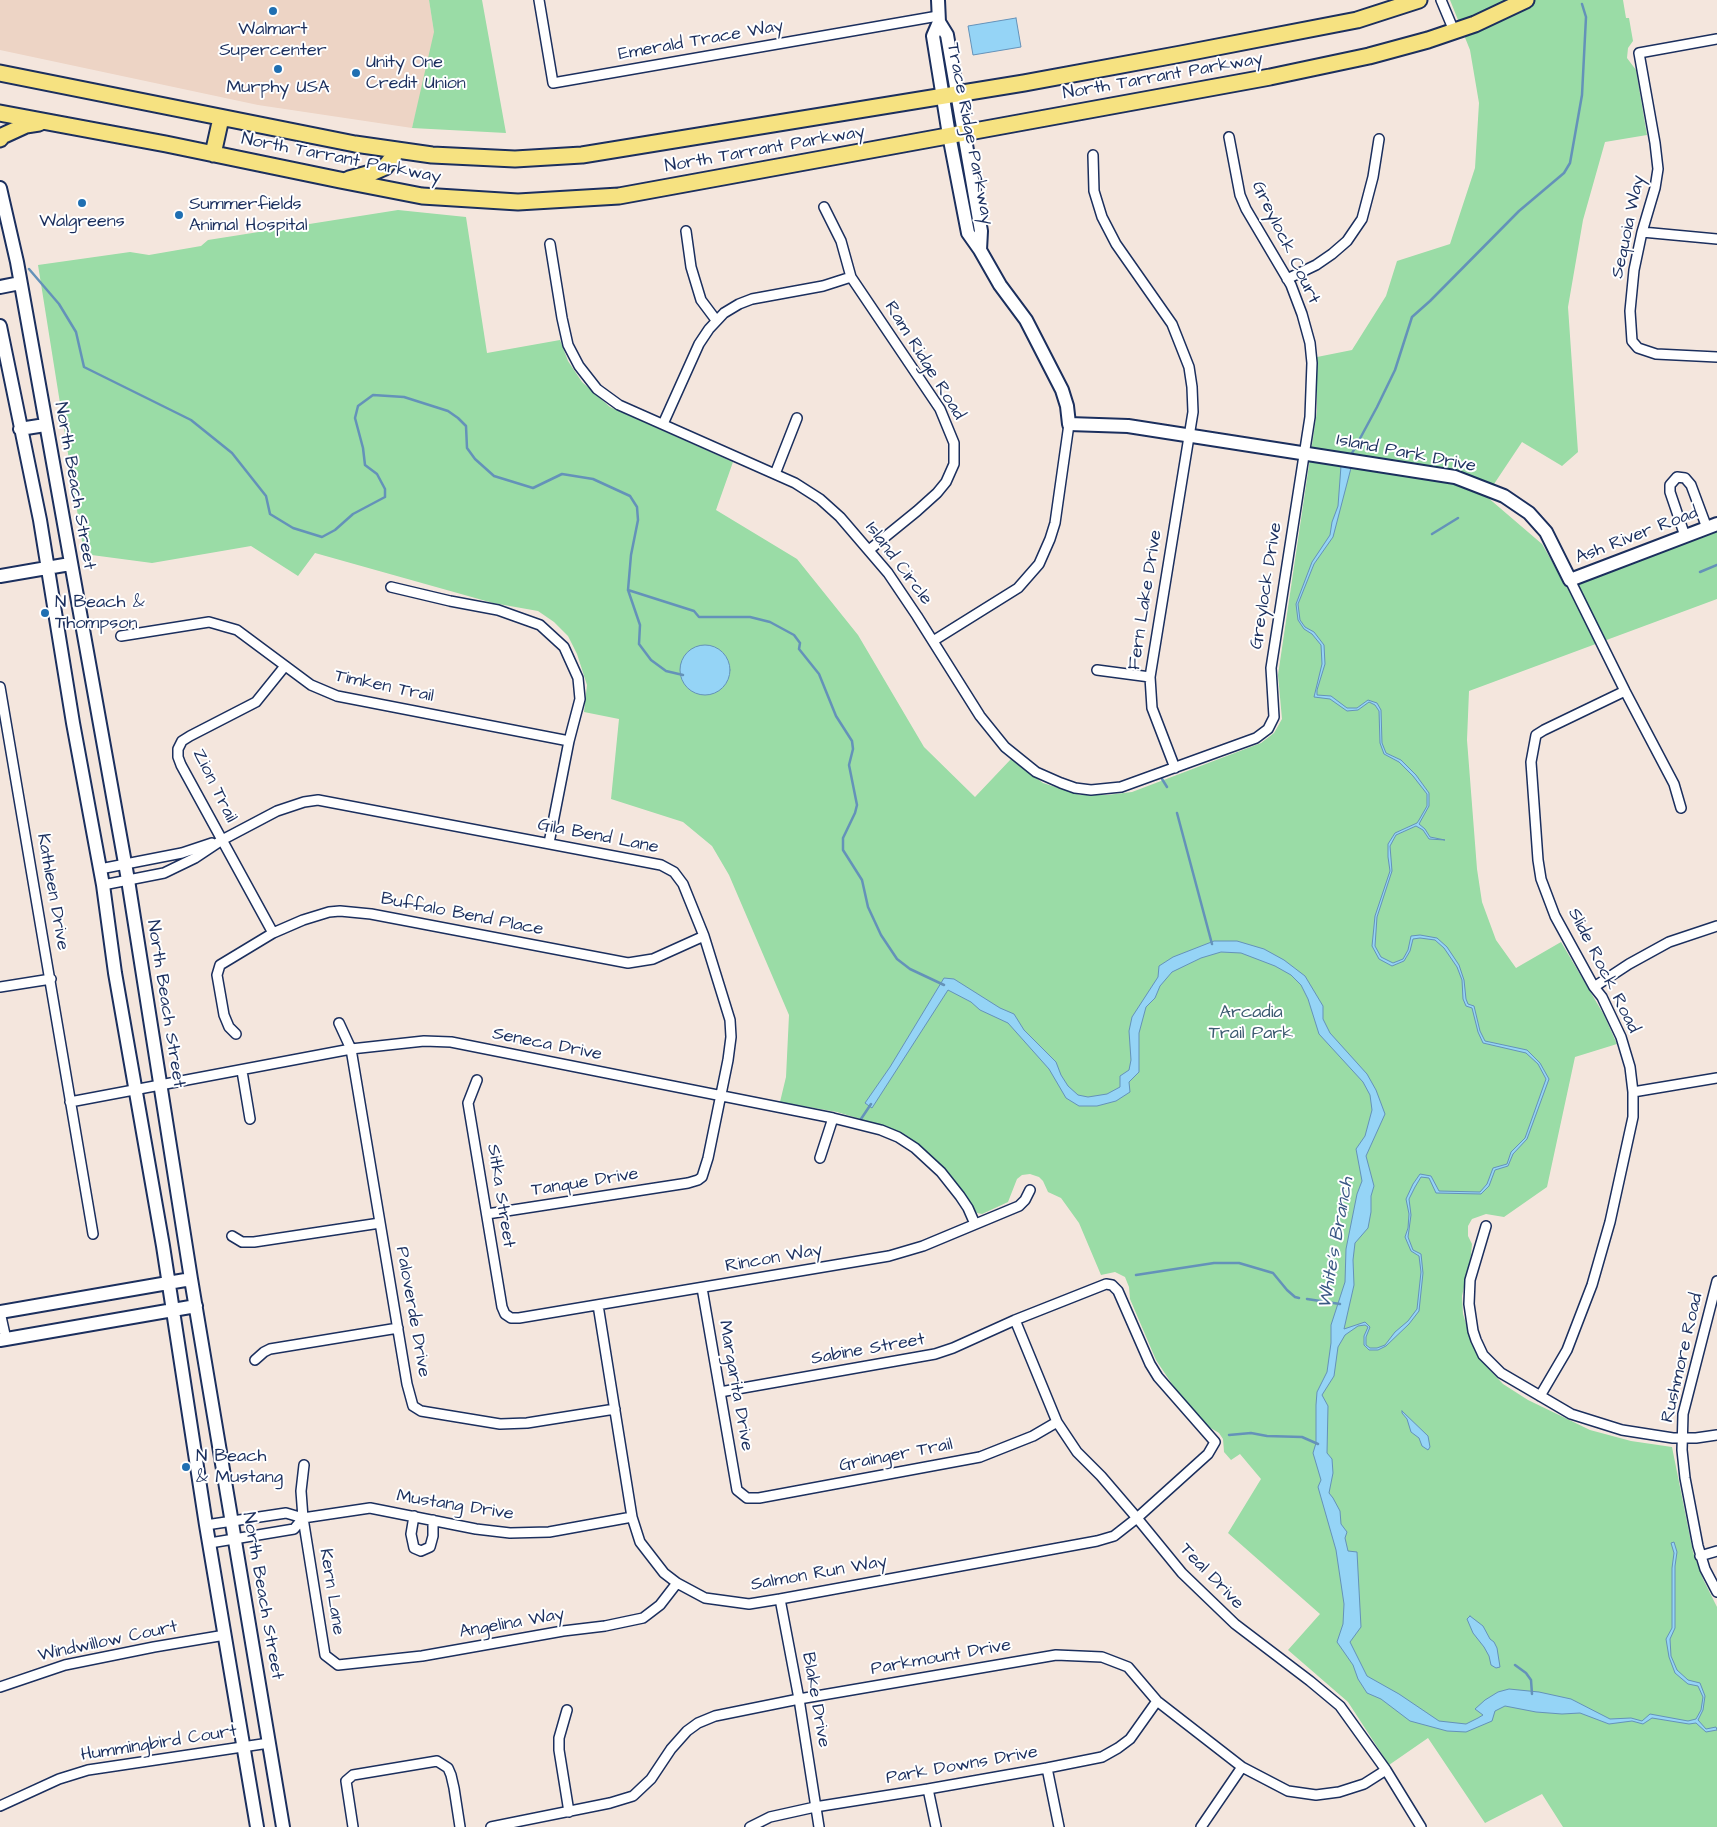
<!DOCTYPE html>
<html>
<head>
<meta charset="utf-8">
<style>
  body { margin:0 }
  canvas { display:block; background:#f4e6dd }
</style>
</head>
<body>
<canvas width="1717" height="1827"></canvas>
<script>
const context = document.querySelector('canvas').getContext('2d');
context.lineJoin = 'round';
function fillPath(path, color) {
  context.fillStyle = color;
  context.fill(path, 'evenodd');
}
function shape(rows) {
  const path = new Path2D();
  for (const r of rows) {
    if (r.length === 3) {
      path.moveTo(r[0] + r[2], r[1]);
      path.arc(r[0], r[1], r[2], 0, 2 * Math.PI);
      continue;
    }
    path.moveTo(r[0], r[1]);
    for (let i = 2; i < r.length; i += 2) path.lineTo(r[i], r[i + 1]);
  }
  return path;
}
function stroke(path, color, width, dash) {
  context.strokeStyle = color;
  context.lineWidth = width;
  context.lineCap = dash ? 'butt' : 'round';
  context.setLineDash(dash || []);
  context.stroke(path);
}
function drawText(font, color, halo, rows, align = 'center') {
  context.font = font + ' "Architects Daughter",sans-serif';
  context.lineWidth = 4;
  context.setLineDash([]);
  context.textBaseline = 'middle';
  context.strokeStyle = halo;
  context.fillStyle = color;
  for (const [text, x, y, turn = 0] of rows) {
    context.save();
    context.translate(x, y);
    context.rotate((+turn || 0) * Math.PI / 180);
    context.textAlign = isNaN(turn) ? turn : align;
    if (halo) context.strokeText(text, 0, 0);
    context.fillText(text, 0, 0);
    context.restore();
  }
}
const built = shape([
  [0,0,429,0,435,38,412,128,258,105,0,50]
]);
const green = shape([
  [429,0,482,0,506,133,412,128,434,32],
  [1450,0,1623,0,1626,18,1629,18,1633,41,1628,48,1627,58,1636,70,1647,135,1605,142,1583,220,1568,307,1578,452,1562,466,1522,442,1486,496,1542,544,1567,588,1717,532,1717,599,1469,691,1467,740,1477,869,1482,902,1496,940,1516,968,1561,942,1604,1015,1617,1044,1575,1057,1547,1187,1504,1217,1486,1214,1472,1219,1468,1226,1468,1236,1472,1244,1471,1255,1462,1296,1463,1314,1473,1346,1486,1366,1503,1384,1528,1400,1590,1430,1631,1441,1672,1447,1693,1552,1703,1579,1717,1607,1717,1827,1563,1827,1542,1794,1485,1823,1428,1738,1389,1765,1348,1702,1288,1650,1320,1614,1228,1533,1261,1479,1240,1454,1231,1460,1224,1452,1223,1439,1219,1433,1204,1424,1178,1393,1156,1360,1130,1299,1129,1287,1125,1277,1115,1272,1101,1275,1079,1223,1061,1198,1048,1192,1043,1181,1039,1177,1030,1174,1022,1175,1017,1179,1008,1202,982,1214,977,1213,949,1174,925,1151,897,1133,870,1122,837,1112,780,1102,786,1077,789,1015,729,875,712,846,683,822,611,799,619,719,584,712,587,685,577,654,568,636,554,622,538,611,493,603,315,553,298,576,251,546,152,563,84,554,38,265,130,252,149,255,201,246,208,240,398,210,466,217,487,353,560,340,568,361,582,382,610,407,733,462,716,510,797,559,858,635,924,747,975,797,1011,759,1043,783,1080,795,1107,795,1132,792,1261,743,1274,733,1282,719,1278,675,1317,411,1317,357,1352,350,1386,296,1397,261,1450,244,1475,168,1479,103,1470,50]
]);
const water = shape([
  [1016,18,1021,47,973,55,968,26,1016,18],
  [1341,466,1351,468,1333,537,1314,564,1298,604,1300,620,1305,627,1314,632,1324,645,1325,664,1317,690,1317,695,1331,696,1347,708,1357,708,1368,700,1377,703,1381,710,1382,743,1386,753,1401,760,1416,775,1429,793,1429,806,1419,824,1425,829,1430,837,1445,840,1429,839,1423,830,1416,826,1396,835,1390,846,1392,871,1377,917,1375,946,1381,957,1393,963,1403,959,1408,950,1411,936,1420,935,1437,938,1447,947,1459,965,1464,980,1466,999,1468,1004,1474,1006,1480,1031,1485,1041,1527,1050,1540,1063,1549,1079,1527,1139,1513,1154,1508,1166,1495,1170,1489,1186,1481,1194,1436,1193,1429,1178,1421,1177,1415,1187,1409,1199,1411,1215,1408,1237,1413,1250,1421,1254,1423,1273,1419,1311,1409,1324,1386,1346,1378,1350,1369,1350,1364,1345,1364,1336,1368,1327,1365,1325,1358,1326,1345,1335,1338,1347,1334,1376,1322,1395,1328,1406,1327,1453,1332,1459,1333,1473,1329,1493,1333,1498,1340,1511,1341,1524,1347,1532,1345,1538,1348,1551,1357,1552,1361,1627,1350,1642,1367,1676,1399,1694,1439,1721,1466,1724,1478,1718,1483,1715,1475,1709,1485,1700,1498,1692,1509,1689,1539,1692,1571,1699,1610,1719,1631,1718,1642,1721,1650,1714,1688,1721,1696,1719,1701,1710,1703,1697,1698,1686,1688,1684,1675,1673,1669,1657,1666,1639,1672,1628,1672,1568,1674,1553,1671,1543,1674,1542,1677,1552,1675,1566,1675,1628,1670,1639,1671,1656,1677,1670,1688,1680,1700,1683,1705,1696,1703,1710,1698,1720,1706,1729,1716,1727,1717,1730,1706,1732,1696,1723,1689,1724,1652,1718,1643,1724,1632,1721,1609,1724,1580,1713,1562,1714,1536,1712,1505,1706,1495,1711,1492,1721,1466,1732,1447,1731,1410,1721,1381,1699,1367,1693,1358,1679,1353,1665,1337,1642,1343,1624,1344,1604,1336,1550,1318,1487,1321,1480,1313,1453,1316,1443,1316,1405,1317,1392,1327,1372,1331,1343,1331,1325,1345,1282,1346,1249,1357,1194,1362,1181,1356,1149,1365,1136,1372,1110,1370,1095,1363,1082,1319,1034,1308,999,1301,985,1291,975,1275,966,1241,953,1221,952,1201,958,1172,972,1160,986,1155,998,1146,1007,1139,1033,1139,1072,1129,1082,1130,1092,1116,1101,1097,1106,1079,1106,1066,1098,1049,1069,1008,1023,980,1010,971,1002,948,990,872,1108,865,1103,890,1067,944,978,954,979,1000,1008,1014,1014,1024,1030,1056,1062,1061,1075,1068,1086,1078,1095,1088,1097,1107,1094,1120,1087,1120,1076,1129,1070,1131,1060,1129,1031,1132,1017,1158,977,1159,966,1173,957,1214,941,1237,941,1264,949,1284,960,1305,976,1323,1006,1323,1019,1330,1033,1367,1074,1376,1090,1385,1114,1366,1156,1374,1186,1371,1196,1371,1212,1368,1228,1355,1243,1353,1260,1354,1285,1344,1329,1365,1322,1370,1327,1366,1337,1366,1345,1370,1348,1377,1348,1385,1345,1395,1332,1408,1321,1417,1309,1421,1272,1419,1256,1411,1251,1405,1237,1408,1228,1409,1214,1406,1199,1413,1184,1420,1174,1431,1176,1439,1191,1480,1192,1487,1184,1493,1168,1507,1164,1511,1152,1525,1138,1546,1079,1538,1064,1526,1053,1483,1043,1478,1032,1472,1008,1466,1006,1463,999,1462,980,1457,967,1444,948,1435,940,1420,938,1413,939,1410,951,1404,961,1392,966,1379,959,1372,946,1375,916,1390,871,1388,857,1388,844,1395,833,1417,823,1419,820,1427,806,1427,794,1413,776,1399,762,1384,754,1380,743,1379,711,1375,705,1369,702,1358,710,1347,711,1330,699,1314,697,1322,664,1321,645,1312,634,1304,629,1298,620,1296,604,1312,562,1330,535,1332,522,1338,506,1341,466],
  [705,670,25],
  [1402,1411,1428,1436,1430,1447,1428,1450,1422,1446,1419,1438,1411,1432,1407,1419,1402,1413,1402,1411],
  [1470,1616,1483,1626,1490,1639,1494,1642,1497,1648,1500,1667,1496,1668,1491,1665,1489,1656,1484,1647,1473,1633,1467,1619,1470,1616]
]);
const stream = shape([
  [29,269,59,304,76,332,84,367,191,420,232,453,266,496,270,514,293,528,322,537,335,530,353,514,385,497,385,489,377,474,365,465,363,448,355,418,358,406,373,395,404,397,448,411,458,418,466,426,467,448,475,459,494,476,533,488,562,474,593,479,630,496,637,507,638,520,631,555,628,590,640,625,639,644,651,660,666,671,683,675],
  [1350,457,1377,407,1395,370,1412,317,1430,301,1519,211,1564,173,1570,163,1582,95,1586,17,1582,4],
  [1432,534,1458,518],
  [1700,572,1717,565],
  [628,590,694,611,699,617,750,617,770,622,794,635,800,643,799,649,819,674,836,716,852,741,853,749,849,765,857,805,855,813,843,838,843,850,862,880,868,907,881,935,897,959,910,969,944,985],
  [1162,779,1167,787],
  [1177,813,1212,944],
  [861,1119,871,1104],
  [1136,1275,1214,1263,1239,1263,1273,1273,1287,1290,1295,1297,1299,1298],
  [1307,1299,1340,1304],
  [1229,1435,1251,1433,1267,1436,1302,1437,1318,1444],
  [1515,1665,1526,1673,1531,1680,1532,1694]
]);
const street = shape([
  [539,0,553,83,938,16],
  [1441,0,1454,31],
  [1717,39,1639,53,1655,143,1658,169,1655,188,1642,232,1634,270,1630,311,1632,341,1638,348,1656,354,1717,357],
  [1093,155,1094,191,1102,217,1116,244,1172,324,1189,367,1192,387,1193,412,1150,677,1152,708,1175,768],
  [824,207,841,241,851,277,940,409,954,443,954,464,946,482,937,493,917,511,869,550],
  [686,231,691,267,701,300,716,320],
  [1642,232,1717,239],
  [550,244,562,318,568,345,579,366,597,389,619,405,795,483,820,499,840,517,888,573,917,616,980,716,1005,747,1036,772,1061,783,1075,788,1091,790,1121,787,1256,738,1268,729,1274,717,1271,668,1310,417,1312,363,1310,343,1302,314,1291,285,1246,209,1240,195,1229,137],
  [1287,279,1316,265,1332,254,1347,241,1362,219,1373,177,1379,139],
  [663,424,699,344,709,329,724,313,739,304,752,299,823,286,851,277],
  [775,474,797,418],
  [1685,536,1670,492,1670,485,1677,477,1685,478,1691,485,1707,528],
  [1570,580,1625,691,1674,784,1681,808],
  [391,587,450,601,498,610,540,625,564,647,578,678,580,699,569,741,549,843],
  [121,636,209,622,237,630,311,685,337,696,569,741],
  [933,641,1018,588,1039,564,1050,539,1055,523,1069,424],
  [1097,670,1150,677],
  [0,687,93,1234],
  [100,869,182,853,212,843],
  [103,885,164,873,195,858,222,840,277,811,304,802,318,800,661,865,674,872,683,884,704,936,730,1020,731,1037,728,1060,708,1158,702,1177,698,1180,688,1183,487,1214],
  [273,933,181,765,178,757,178,749,182,741,190,736,256,702,285,666],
  [0,987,51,979],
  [1594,987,1629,964,1669,942,1717,926],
  [339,1023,351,1049,407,1384,413,1406,421,1411,500,1424,527,1423,615,1409],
  [236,1034,229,1027,224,1015,217,975,220,965,273,933,303,920,329,912,340,911,371,914,628,963,653,959,704,936],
  [242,1071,250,1119],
  [477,1080,468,1103,502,1307,505,1314,511,1318,519,1318,889,1256,923,1246,1019,1206,1025,1200,1030,1190],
  [1633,1092,1717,1078],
  [70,1102,351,1049,424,1041,451,1042,833,1118,881,1130,898,1137,915,1148,941,1172,960,1196,968,1208,975,1224],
  [820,1158,833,1118],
  [1486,1226,1470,1280,1469,1304,1473,1331,1476,1340,1483,1355,1501,1373,1571,1414,1622,1430,1673,1438,1696,1438,1717,1435],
  [232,1236,242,1242,254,1242,380,1223],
  [1717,1281,1683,1414,1682,1450,1685,1478,1698,1546,1705,1569,1717,1592],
  [702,1288,737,1490,747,1498,759,1498,980,1457,1033,1436,1057,1422],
  [598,1305,632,1517,640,1542,664,1573,677,1583,705,1598,749,1604,780,1599,1097,1541,1114,1536,1137,1518,1208,1454,1215,1442,1158,1377,1150,1364,1118,1291,1112,1285,1106,1284,1015,1320,953,1348,935,1354,720,1392],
  [0,1312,6,1339],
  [1015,1320,1057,1422,1077,1452,1101,1476,1137,1518,1182,1573,1235,1624,1310,1681,1340,1706,1386,1770,1421,1827],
  [255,1360,264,1352,270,1349,398,1328],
  [1540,1396,1567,1350,1592,1285,1610,1222,1633,1117,1633,1092,1630,1067,1621,1037,1602,997,1594,987,1555,916,1541,879,1538,860,1531,762,1536,735,1544,730,1625,691],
  [304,1465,301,1491,303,1518,325,1655,338,1665,422,1656,563,1631,605,1626,643,1618,660,1605,677,1583],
  [414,1516,411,1534,414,1548,421,1551,430,1547,433,1536,433,1520],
  [206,1525,286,1513,303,1518,370,1508,476,1529,510,1533,549,1532,632,1517],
  [210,1543,294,1529,303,1518],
  [1700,1556,1717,1551],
  [780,1599,799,1699,819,1827],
  [0,1687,65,1665,154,1647,225,1635],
  [567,1710,559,1738,559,1750,569,1812],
  [1047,1768,1059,1827],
  [928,1789,936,1827],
  [0,1806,59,1779,88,1770,269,1743],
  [353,1827,346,1781,353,1775,437,1761,448,1768,451,1775,454,1788,460,1827],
  [491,1827,610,1803,633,1796,651,1779,671,1749,687,1731,698,1723,715,1716,799,1699,1056,1655,1102,1657,1128,1667,1157,1701,1242,1767,1288,1791,1316,1795,1339,1792,1364,1784,1386,1770],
  [750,1827,770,1817,815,1807,928,1789,1047,1768,1102,1757,1118,1748,1130,1739,1157,1701],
  [1201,1827,1242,1767]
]);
const secondary = shape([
  [938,0,939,22,947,35,981,231,980,250],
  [939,22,933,36,949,135,968,233,980,250,1000,285,1026,320,1062,390,1067,406,1069,424,1128,426,1455,477,1504,496,1529,513,1546,532,1570,580,1717,524],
  [0,188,17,262,128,880,191,1279,283,1827],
  [0,287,20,283],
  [0,326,40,520,73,723,103,885,115,973,163,1246,206,1525,257,1827],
  [20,429,45,425],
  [0,576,70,564],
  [0,1312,191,1279],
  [0,1340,196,1306]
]);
const primary = shape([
  [0,73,355,144,432,155,515,159,582,155,1024,83,1181,54,1357,20,1419,0],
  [0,113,166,144,340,180,422,196,518,202,619,196,1270,77,1369,56,1428,40,1475,24,1526,0],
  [0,139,2,136,26,125,39,123],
  [213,154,221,118],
  [349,179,371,173,385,167,398,150]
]);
const markers = [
  [273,11,5,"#1f6fb2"],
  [278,69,5,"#1f6fb2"],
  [356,73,5,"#1f6fb2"],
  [82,203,5,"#1f6fb2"],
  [179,215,5,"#1f6fb2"],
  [45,613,5,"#1f6fb2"],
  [186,1467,5,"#1f6fb2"]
];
const poiNames = [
  ["Walmart",273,30,"center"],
  ["Supercenter",273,51,"center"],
  ["Unity One",366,63],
  ["Credit Union",366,84],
  ["Murphy USA",278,88,"center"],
  ["Summerfields",189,205],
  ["Animal Hospital",189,226],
  ["Walgreens",82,222,"center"],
  ["N Beach &",55,603],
  ["Thompson",55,624],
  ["N Beach",196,1457],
  ["& Mustang",196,1478]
];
const streetNames = [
  ["Emerald Trace Way",701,41,-10],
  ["North Tarrant Parkway",1163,77,-10],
  ["Trace Ridge Parkway",969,134,79],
  ["North Tarrant Parkway",765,150,-10],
  ["North Tarrant Parkway",341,159,11],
  ["Sequoia Way",1629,227,-78],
  ["Greylock Court",1285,243,64],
  ["Ram Ridge Road",924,361,58],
  ["Island Park Drive",1406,454,11],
  ["North Beach Street",74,486,80],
  ["Ash River Road",1637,536,-21],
  ["Island Circle",898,564,53],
  ["Greylock Drive",1267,586,-81],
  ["Fern Lake Drive",1146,600,-81],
  ["Timken Trail",384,687,12],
  ["Zion Trail",214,786,64],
  ["Gila Bend Lane",598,837,11],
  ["Kathleen Drive",52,892,80],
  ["Buffalo Bend Place",462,915,11],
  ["Slide Rock Road",1603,971,63],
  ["North Beach Street",165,1004,81],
  ["Seneca Drive",547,1045,11],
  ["Tanque Drive",585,1183,-9],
  ["Sitka Street",500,1196,81],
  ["Rincon Way",774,1259,-10],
  ["Paloverde Drive",412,1312,80],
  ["Sabine Street",868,1350,-10],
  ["Rushmore Road",1683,1358,-77],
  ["Margarita Drive",735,1386,80],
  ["Grainger Trail",896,1456,-11],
  ["Mustang Drive",455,1506,9],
  ["Salmon Run Way",819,1574,-10],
  ["Teal Drive",1211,1577,46],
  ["Kern Lane",331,1592,81],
  ["North Beach Street",262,1596,80],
  ["Angelina Way",512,1624,-10],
  ["Windwillow Court",108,1642,-12],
  ["Parkmount Drive",941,1658,-10],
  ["Blake Drive",815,1700,80],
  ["Hummingbird Court",159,1744,-9],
  ["Park Downs Drive",962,1766,-10]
];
const parkNames = [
  ["Arcadia",1251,1013],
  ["Trail Park",1251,1034]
];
const waterNames = [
  ["White's Branch",1337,1243,-80]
];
fillPath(built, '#edd4c5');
fillPath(green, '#9adca6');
fillPath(water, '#95d4f6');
stroke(water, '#6492b9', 1);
stroke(stream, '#6492b9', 2.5);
stroke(street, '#1b2f5e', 12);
stroke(secondary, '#1b2f5e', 16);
stroke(primary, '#1b2f5e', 19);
stroke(street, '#fff', 9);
stroke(secondary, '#fff', 12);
stroke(primary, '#f6e281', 15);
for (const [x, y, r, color] of markers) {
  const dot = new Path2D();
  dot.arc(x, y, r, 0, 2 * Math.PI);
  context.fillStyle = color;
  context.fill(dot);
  stroke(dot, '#fff', 2);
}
drawText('18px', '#1b2f5e', '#fff', poiNames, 'left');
drawText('18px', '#1b2f5e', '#fff', streetNames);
drawText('18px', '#3b5a70', '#fff', parkNames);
drawText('italic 19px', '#3a5884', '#fff', waterNames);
</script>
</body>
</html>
